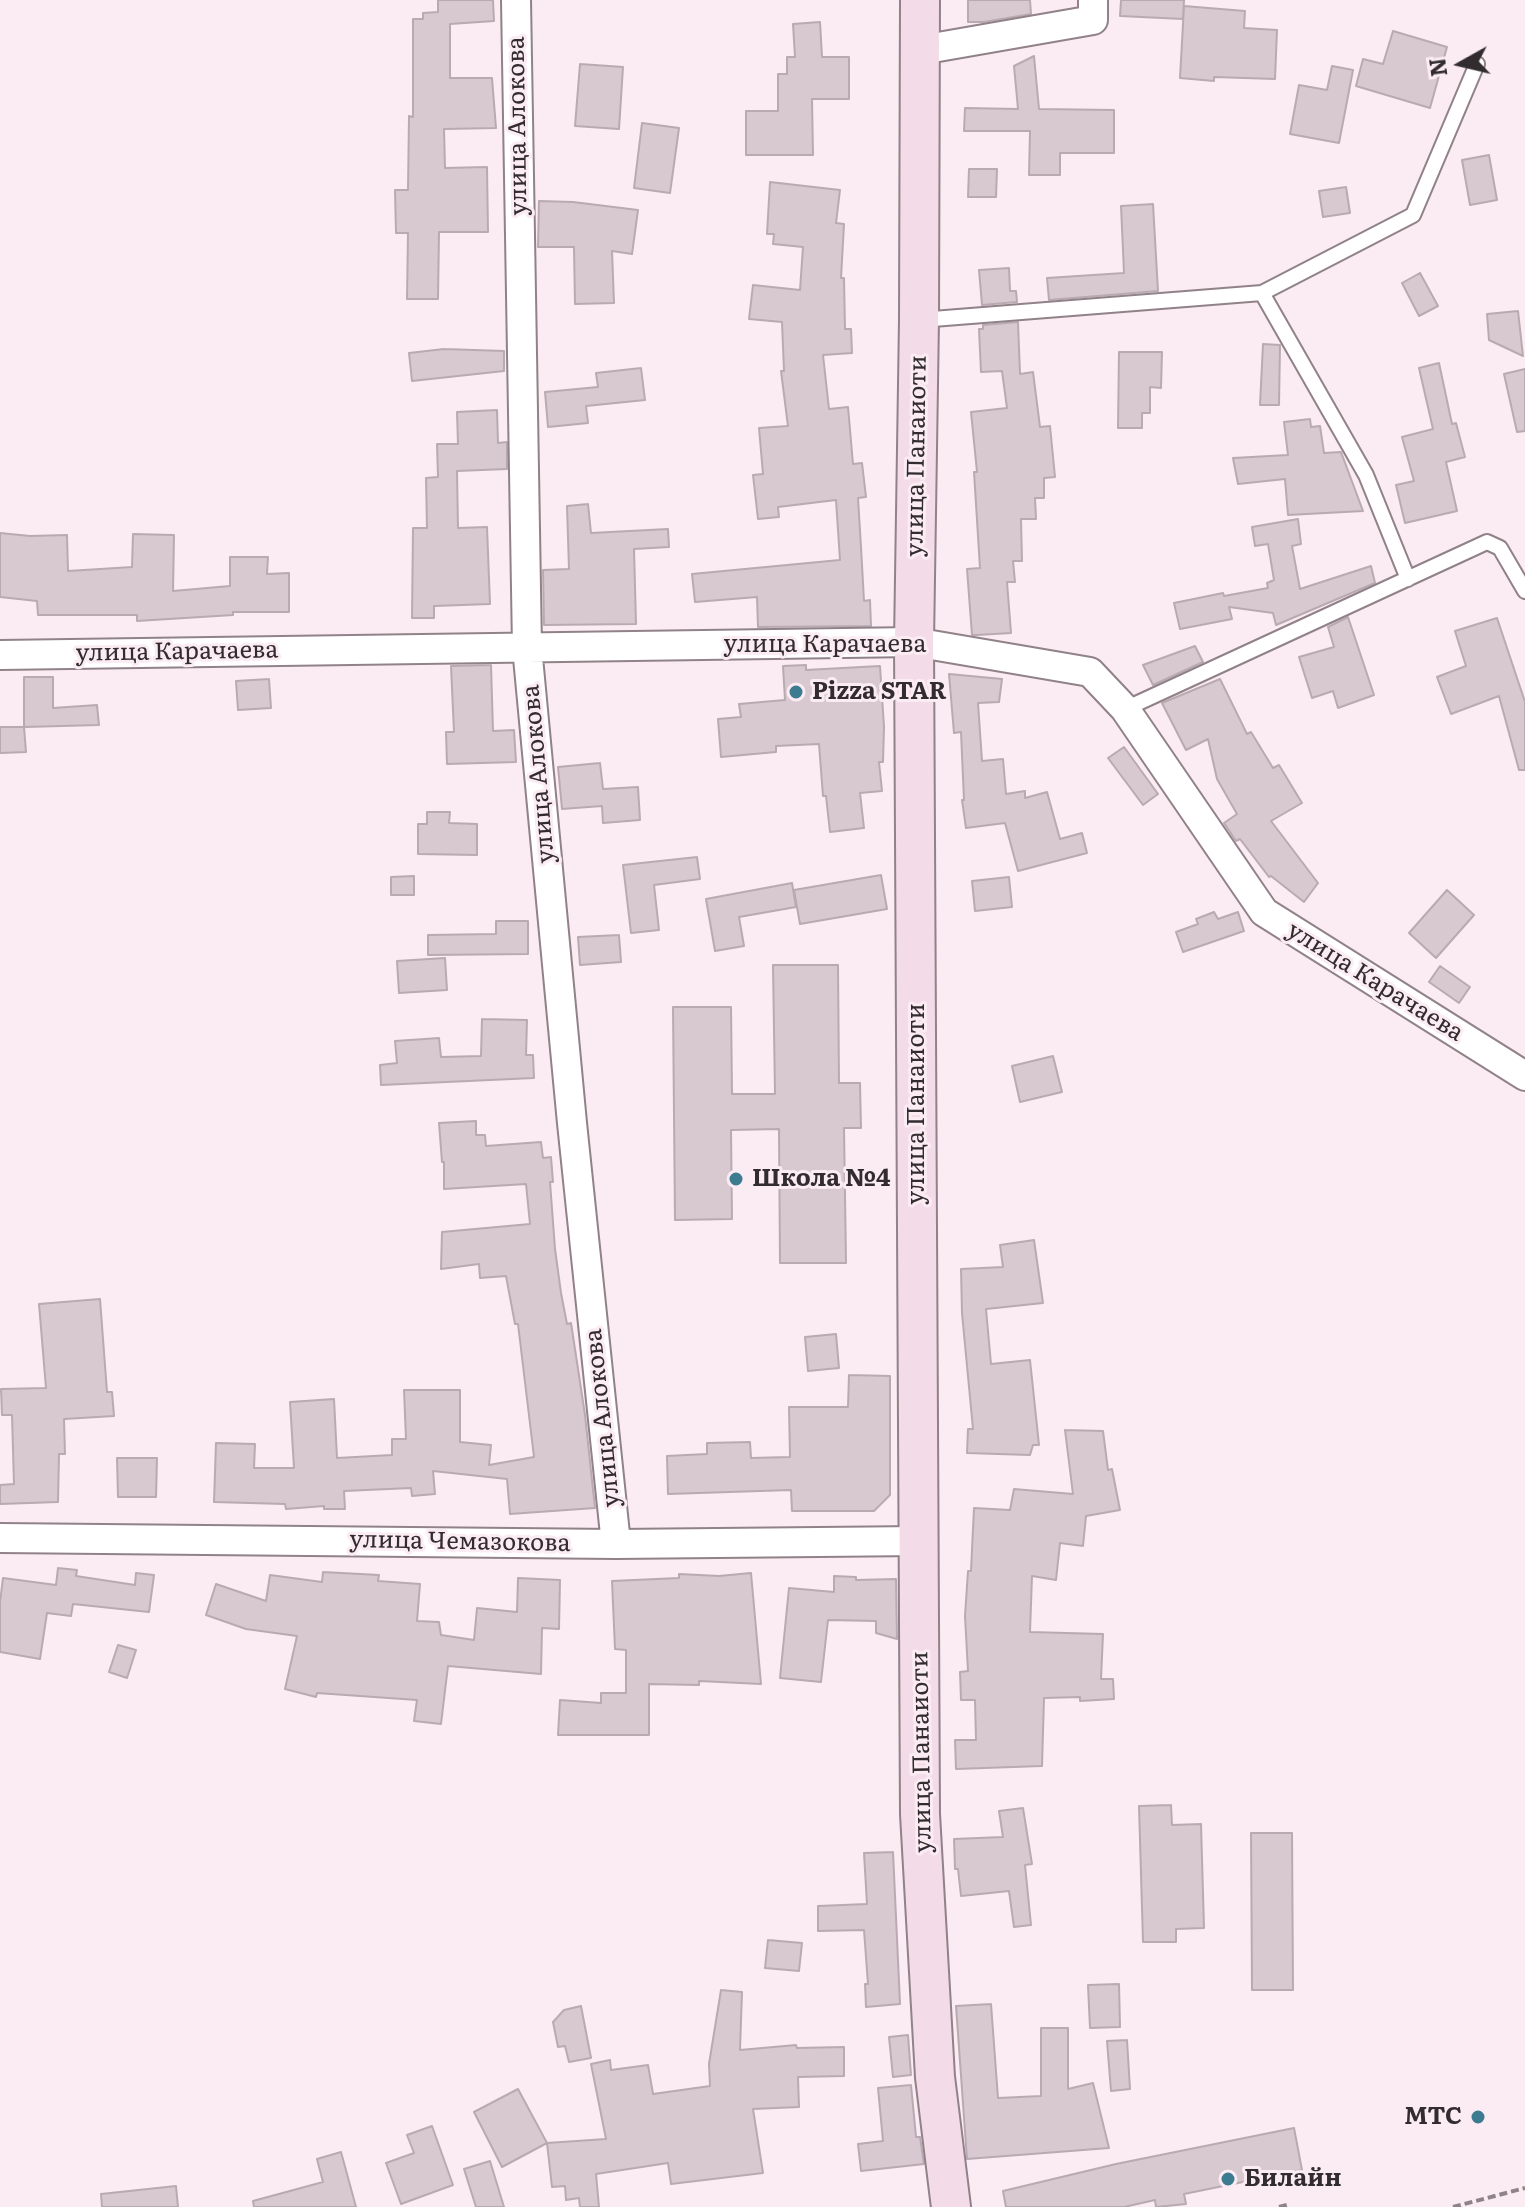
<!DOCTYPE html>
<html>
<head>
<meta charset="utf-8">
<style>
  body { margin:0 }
  #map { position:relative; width:1525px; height:2207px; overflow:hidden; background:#fbebf2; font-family:Literata,serif }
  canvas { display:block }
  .north { position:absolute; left:1421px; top:24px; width:80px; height:80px; -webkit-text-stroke:6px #fbebf2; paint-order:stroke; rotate:262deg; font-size:22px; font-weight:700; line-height:32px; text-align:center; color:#322c2f }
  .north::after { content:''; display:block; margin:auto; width:28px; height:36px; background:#322c2f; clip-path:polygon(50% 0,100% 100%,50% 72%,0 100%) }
</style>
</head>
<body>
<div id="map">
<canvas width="1525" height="2207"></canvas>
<div class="north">N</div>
</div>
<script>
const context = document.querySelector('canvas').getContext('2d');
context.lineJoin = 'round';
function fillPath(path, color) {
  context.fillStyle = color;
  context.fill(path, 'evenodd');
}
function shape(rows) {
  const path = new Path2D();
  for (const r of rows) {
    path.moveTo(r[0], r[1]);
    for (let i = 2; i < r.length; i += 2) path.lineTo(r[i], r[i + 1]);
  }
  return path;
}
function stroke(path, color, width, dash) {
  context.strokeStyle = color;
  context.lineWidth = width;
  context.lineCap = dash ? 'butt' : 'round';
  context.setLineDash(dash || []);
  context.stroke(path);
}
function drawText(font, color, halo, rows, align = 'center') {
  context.font = font + ' Literata,serif';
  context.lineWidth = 6;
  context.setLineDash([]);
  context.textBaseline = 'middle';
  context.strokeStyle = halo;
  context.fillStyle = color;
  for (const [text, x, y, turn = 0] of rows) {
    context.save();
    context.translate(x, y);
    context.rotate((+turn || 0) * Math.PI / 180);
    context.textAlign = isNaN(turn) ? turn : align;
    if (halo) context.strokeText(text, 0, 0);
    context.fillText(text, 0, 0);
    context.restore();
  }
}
const building = shape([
  [438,0,493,0,494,21,450,24,450,78,492,78,496,128,444,129,445,168,487,167,488,232,439,232,438,299,407,299,408,233,396,233,395,190,408,190,409,116,413,117,413,19,423,19,423,13,438,12,438,0],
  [968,0,1030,0,1031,14,984,22,968,22,968,0],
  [1121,0,1184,0,1183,19,1120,16,1121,0],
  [1184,6,1245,11,1244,28,1277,30,1275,79,1214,77,1214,81,1180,78,1184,6],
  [820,22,822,57,849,57,849,99,812,99,813,155,746,155,746,111,778,111,778,74,787,74,787,57,795,57,793,24,820,22],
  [1393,31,1447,47,1430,108,1356,86,1363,59,1383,64,1393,31],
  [1034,56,1039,109,1114,110,1114,153,1060,153,1060,175,1029,175,1030,131,964,131,965,108,1018,109,1014,66,1034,56],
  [580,64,623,67,619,129,575,126,580,64],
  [1332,66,1353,70,1339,143,1290,134,1299,85,1327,90,1332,66],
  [642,123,679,128,670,193,634,188,642,123],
  [1489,155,1497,200,1470,205,1462,160,1489,155],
  [969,169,997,169,996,197,968,197,969,169],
  [770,182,840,190,836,223,844,224,841,278,844,278,845,329,851,329,852,353,823,355,829,409,848,407,853,464,862,463,866,497,858,498,861,547,864,601,870,600,871,626,758,627,757,597,695,602,692,574,840,560,836,500,778,507,779,517,758,519,753,475,763,474,759,428,788,426,781,371,784,371,782,322,749,319,753,285,800,290,803,247,773,244,774,234,767,234,770,182],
  [1346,187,1350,213,1323,217,1319,191,1346,187],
  [539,201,573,202,638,210,632,254,612,251,614,303,575,304,574,247,538,247,539,201],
  [1153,204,1158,291,1049,300,1047,278,1124,273,1121,206,1153,204],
  [1009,268,1010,291,1016,291,1017,302,982,305,979,270,1009,268],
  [1420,273,1438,306,1419,316,1402,283,1420,273],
  [1518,311,1523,356,1489,340,1487,314,1518,311],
  [1018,322,1020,374,1033,372,1040,427,1050,426,1055,477,1044,478,1044,498,1035,498,1036,519,1021,519,1022,561,1013,561,1015,582,1007,582,1011,633,977,635,972,635,967,569,980,568,974,472,977,472,971,412,1007,408,1002,371,981,372,979,329,983,329,983,325,1018,322],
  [1263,344,1280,345,1279,405,1260,405,1263,344],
  [444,349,504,351,504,371,412,381,409,353,444,349],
  [1119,352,1162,352,1161,388,1150,387,1150,413,1142,413,1142,428,1118,428,1119,352],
  [1439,363,1452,424,1456,423,1465,457,1446,462,1457,511,1405,523,1396,485,1414,481,1402,437,1433,429,1419,368,1439,363],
  [641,368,645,400,586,406,588,423,548,427,545,392,598,387,596,373,641,368],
  [1525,369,1525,431,1517,432,1504,374,1525,369],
  [497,410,498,443,507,442,507,469,457,471,458,528,487,527,490,604,434,606,434,618,412,618,413,528,427,528,426,478,438,477,437,444,458,444,457,412,497,410],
  [1310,419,1311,427,1320,426,1324,453,1341,452,1363,511,1288,515,1285,479,1238,484,1233,458,1288,455,1284,422,1310,419],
  [588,504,591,533,668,529,669,547,634,549,636,624,544,625,543,570,569,569,567,506,588,504],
  [1298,519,1301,544,1292,546,1300,589,1371,566,1375,583,1276,625,1273,613,1229,607,1232,619,1180,629,1174,603,1223,593,1224,596,1268,588,1267,583,1274,580,1268,544,1255,546,1252,527,1298,519],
  [0,533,30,536,67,535,68,571,132,567,133,534,174,535,173,591,230,586,230,557,268,557,267,574,289,573,289,612,233,612,233,615,137,621,137,615,38,615,37,601,0,597,0,533],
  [1348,617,1374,695,1338,708,1333,691,1312,698,1299,657,1334,647,1328,627,1348,617],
  [1497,618,1525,702,1525,770,1519,770,1499,696,1451,714,1437,677,1466,666,1455,631,1497,618],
  [1195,646,1203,662,1153,685,1143,665,1195,646],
  [491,665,493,731,514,730,516,762,447,764,446,732,454,732,451,666,491,665],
  [806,665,806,670,880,666,884,727,883,762,879,762,882,791,860,793,864,828,830,832,826,796,823,796,819,744,776,746,776,752,721,757,718,719,741,717,739,704,785,700,783,666,806,665],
  [949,674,1002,679,999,702,978,703,982,761,1003,759,1006,794,1025,791,1025,798,1047,792,1060,839,1082,833,1087,853,1018,871,1005,823,966,828,962,800,964,800,961,732,954,733,949,674],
  [24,677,53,677,53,708,97,705,99,725,24,727,24,677],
  [269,679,271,708,238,710,236,681,269,679],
  [1220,679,1247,734,1251,732,1273,768,1279,765,1302,803,1271,821,1318,883,1304,902,1271,876,1269,877,1240,839,1236,841,1224,823,1237,814,1217,779,1208,739,1186,750,1162,703,1220,679],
  [0,727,24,727,26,752,0,753,0,727],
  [1124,747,1158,794,1143,805,1108,758,1124,747],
  [600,763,603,789,638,787,640,820,603,823,602,806,562,809,558,767,600,763],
  [427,812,450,812,449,823,477,824,477,855,418,854,418,824,427,824,427,812],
  [697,857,700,879,654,885,659,930,631,933,623,865,697,857],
  [881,875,887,909,800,924,794,890,881,875],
  [414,876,414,895,391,895,391,877,414,876],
  [1009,877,1012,907,975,911,972,881,1009,877],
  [792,883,796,907,739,917,744,946,715,951,706,899,792,883],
  [1447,890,1474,915,1436,958,1409,933,1447,890],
  [1214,912,1218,919,1238,912,1244,931,1183,952,1176,932,1198,924,1196,919,1214,912],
  [496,921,528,921,528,954,428,955,428,935,496,934,496,921],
  [619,935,621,962,580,965,578,937,619,935],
  [445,958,447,990,399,993,397,961,445,958],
  [773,965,838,965,839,1083,860,1083,861,1128,844,1128,846,1263,780,1263,779,1129,731,1130,732,1219,675,1220,673,1007,731,1007,732,1094,775,1094,773,965],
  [1440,966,1470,987,1459,1003,1429,982,1440,966],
  [482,1019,527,1020,526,1055,533,1055,534,1078,381,1085,380,1065,397,1063,395,1041,439,1038,441,1057,481,1056,482,1019],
  [1053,1056,1062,1092,1020,1102,1012,1066,1053,1056],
  [476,1121,476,1135,485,1135,486,1146,541,1142,543,1158,551,1157,553,1182,550,1182,555,1249,561,1293,567,1324,571,1323,585,1415,595,1508,510,1514,507,1479,433,1471,435,1494,412,1496,411,1488,344,1491,345,1509,324,1509,324,1506,286,1509,285,1504,214,1502,216,1443,255,1444,254,1468,294,1468,290,1402,334,1399,337,1458,392,1455,392,1439,406,1439,404,1390,460,1390,460,1442,491,1445,489,1465,534,1457,518,1324,515,1324,506,1276,480,1278,479,1264,441,1269,442,1232,530,1224,526,1184,444,1189,444,1162,442,1162,439,1123,476,1121],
  [1034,1240,1043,1303,986,1309,991,1364,1030,1360,1039,1445,1033,1445,1030,1455,967,1453,968,1429,973,1429,962,1313,961,1269,1003,1267,1000,1245,1034,1240],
  [100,1299,107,1392,112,1392,114,1416,64,1419,65,1454,59,1454,58,1502,0,1504,0,1485,14,1484,12,1415,2,1415,1,1389,46,1388,39,1304,100,1299],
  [836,1334,839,1368,808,1371,805,1337,836,1334],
  [849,1375,890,1376,890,1495,874,1511,792,1511,791,1490,668,1494,667,1456,707,1454,707,1443,750,1442,751,1458,790,1457,789,1407,848,1407,849,1375],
  [1065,1430,1103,1431,1108,1470,1112,1469,1120,1510,1086,1516,1083,1546,1060,1543,1056,1580,1032,1576,1030,1632,1103,1634,1101,1679,1113,1679,1114,1699,1080,1701,1080,1697,1044,1698,1042,1766,956,1769,955,1740,976,1740,975,1700,961,1700,960,1672,968,1671,965,1616,968,1571,971,1571,974,1508,1010,1510,1014,1489,1073,1494,1065,1430],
  [117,1458,157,1458,156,1497,118,1497,117,1458],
  [58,1568,77,1570,76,1576,135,1585,136,1573,154,1575,149,1612,73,1604,71,1616,47,1613,40,1659,0,1652,0,1602,3,1578,56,1585,58,1568],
  [323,1572,379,1575,378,1581,420,1584,417,1621,439,1622,441,1635,474,1640,477,1608,517,1612,518,1578,560,1580,559,1629,542,1628,541,1674,448,1666,441,1724,414,1721,417,1700,317,1693,316,1697,285,1689,297,1636,246,1629,206,1615,216,1584,266,1601,270,1575,322,1582,323,1572],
  [751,1573,761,1684,699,1681,699,1685,649,1684,649,1735,558,1735,560,1700,601,1703,601,1693,626,1693,626,1650,615,1649,612,1581,679,1578,679,1574,719,1576,751,1573],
  [834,1576,856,1577,856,1580,896,1579,897,1639,876,1633,876,1621,828,1620,821,1682,780,1678,789,1588,834,1592,834,1576],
  [118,1645,136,1650,127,1678,109,1672,118,1645],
  [1171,1805,1172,1825,1201,1824,1204,1928,1176,1929,1176,1942,1143,1942,1139,1806,1171,1805],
  [1023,1808,1032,1864,1025,1865,1031,1925,1014,1927,1009,1891,961,1896,958,1869,955,1869,954,1839,1003,1837,999,1811,1023,1808],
  [1251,1833,1292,1833,1293,1990,1252,1990,1251,1833],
  [893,1852,900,2004,866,2007,865,1984,868,1984,864,1930,818,1931,818,1906,867,1904,864,1853,893,1852],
  [768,1940,802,1943,799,1971,765,1968,768,1940],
  [1119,1984,1120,2027,1090,2028,1088,1985,1119,1984],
  [721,1990,742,1992,740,2050,796,2045,797,2048,844,2047,844,2076,798,2077,799,2107,753,2109,763,2173,671,2184,668,2163,596,2174,599,2207,580,2207,579,2198,566,2200,565,2186,552,2187,547,2143,606,2139,591,2064,610,2060,611,2070,648,2065,653,2094,710,2086,709,2064,721,1990],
  [991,2004,998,2098,1041,2096,1041,2028,1068,2028,1068,2089,1093,2083,1109,2148,967,2159,956,2006,991,2004],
  [581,2006,591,2058,569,2062,565,2046,558,2047,553,2022,564,2010,581,2006],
  [908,2035,911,2075,893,2077,889,2037,908,2035],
  [1127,2040,1130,2089,1111,2091,1107,2041,1127,2040],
  [911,2085,916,2137,920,2137,924,2164,861,2171,858,2144,883,2141,878,2088,911,2085],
  [518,2089,547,2143,502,2167,474,2112,518,2089],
  [432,2126,453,2185,401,2204,386,2163,414,2153,407,2135,432,2126],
  [1294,2128,1302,2170,1184,2194,1186,2204,1156,2207,1155,2200,1124,2207,1006,2207,1003,2191,1116,2164,1294,2128],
  [341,2152,356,2207,254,2207,253,2201,323,2182,317,2159,341,2152],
  [490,2161,504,2207,476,2207,464,2169,490,2161],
  [176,2186,178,2207,102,2207,101,2194,176,2186]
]);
const path = shape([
  [1279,2207,1287,2205,1289,2207],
  [1453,2207,1525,2188]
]);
const lane = shape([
  [1262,293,1366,475,1408,579],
  [920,320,1262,293,1413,215,1477,64],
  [1125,709,1487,542,1500,548,1525,591]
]);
const street = shape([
  [516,0,527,647,572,1123,616,1544],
  [921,50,1093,20,1093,0],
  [0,655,914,642,1090,672,1125,709,1264,912,1525,1076],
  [0,1538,616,1544,920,1541]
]);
const secondary = shape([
  [920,0,919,320,914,642,920,1814,935,2077,951,2207]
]);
const markers = [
  [796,692,8,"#3d7b90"],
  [736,1179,8,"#3d7b90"],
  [1478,2117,8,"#3d7b90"],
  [1228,2179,8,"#3d7b90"]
];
const streetNames = [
  ["улица Алокова",518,126,-91],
  ["улица Панаиоти",917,456,-89],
  ["улица Карачаева",825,645],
  ["улица Карачаева",177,652,-1],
  ["улица Алокова",539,774,-95],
  ["улица Карачаева",1375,982,32],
  ["улица Панаиоти",917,1104,-90],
  ["улица Алокова",603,1418,-96],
  ["улица Чемазокова",460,1542,1],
  ["улица Панаиоти",922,1752,-91]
];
const poiNames = [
  ["Pizza STAR",812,692],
  ["Школа №4",752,1179],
  ["МТС",1462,2117,"right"],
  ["Билайн",1244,2179]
];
fillPath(building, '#d8c9d0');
stroke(building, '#b9aab1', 2);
stroke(lane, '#908288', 18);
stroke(street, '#908288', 32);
stroke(secondary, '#908288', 42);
stroke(path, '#8e8388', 4, [8, 4]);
stroke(lane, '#fff', 14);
stroke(street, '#fff', 28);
stroke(secondary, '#f3dbe7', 38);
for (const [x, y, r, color] of markers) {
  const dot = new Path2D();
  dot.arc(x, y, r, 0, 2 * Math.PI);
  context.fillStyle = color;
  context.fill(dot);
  stroke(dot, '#fbebf2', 3);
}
drawText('24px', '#322c2f', '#fbebf2', streetNames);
drawText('bold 24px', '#322c2f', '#fbebf2', poiNames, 'left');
</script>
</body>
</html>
